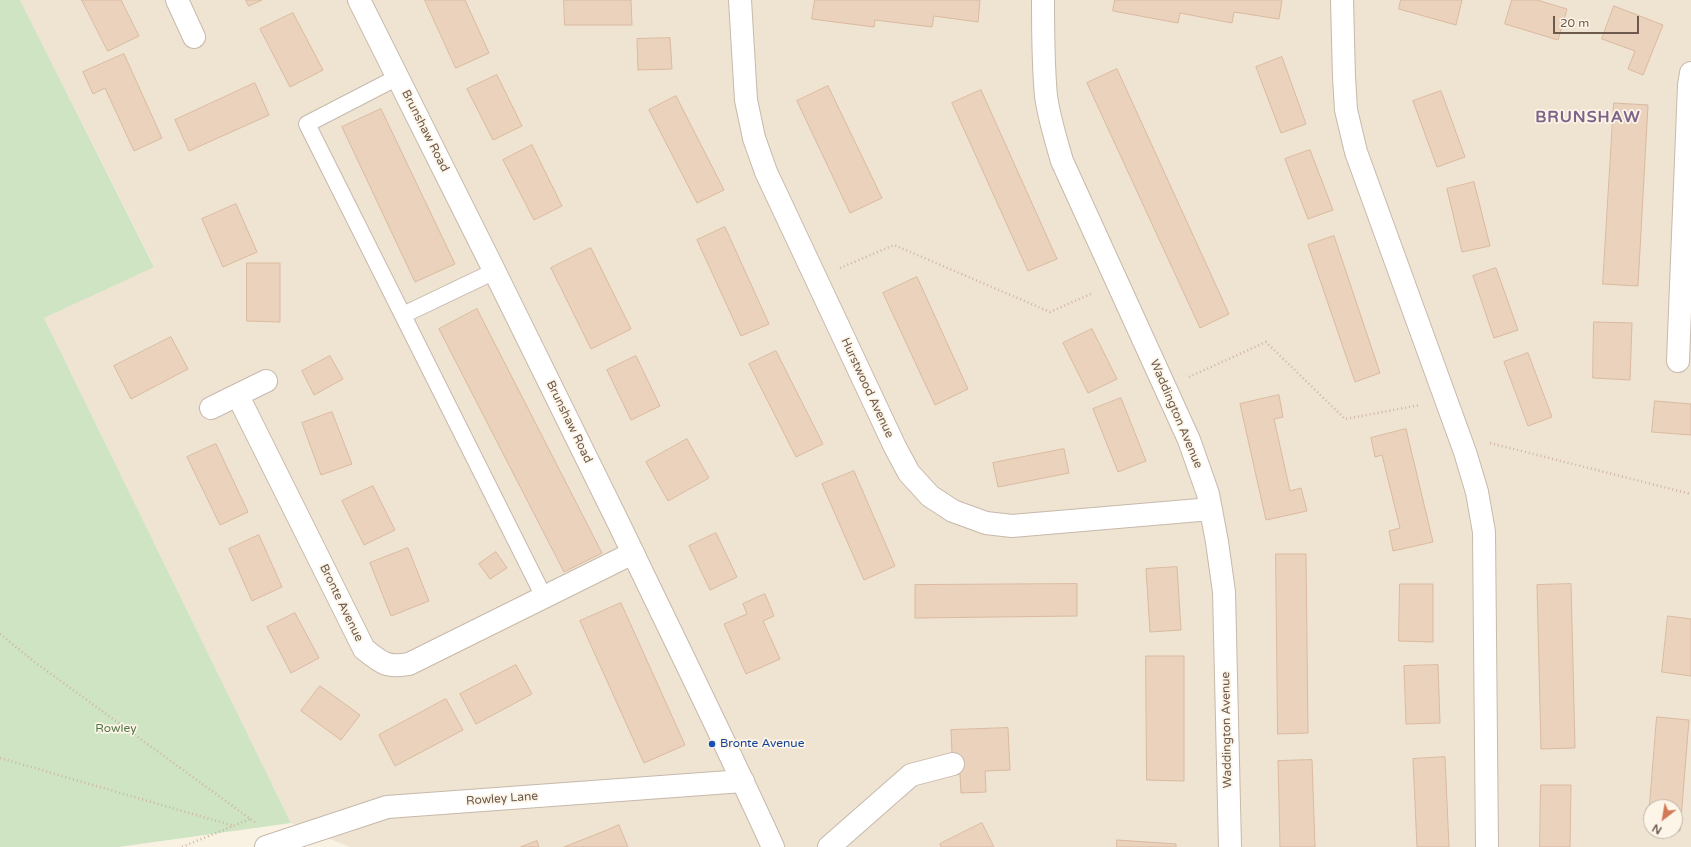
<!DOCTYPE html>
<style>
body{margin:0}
#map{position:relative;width:1691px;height:847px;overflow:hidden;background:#f9f1e2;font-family:"Varela Round",sans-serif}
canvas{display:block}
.north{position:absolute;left:1643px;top:799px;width:40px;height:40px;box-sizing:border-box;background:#fcf5e8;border:1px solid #c3b7aa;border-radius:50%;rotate:211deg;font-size:11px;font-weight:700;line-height:16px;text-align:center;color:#6d5a4c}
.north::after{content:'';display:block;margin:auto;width:14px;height:18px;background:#d47956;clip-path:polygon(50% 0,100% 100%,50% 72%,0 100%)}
.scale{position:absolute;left:1553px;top:16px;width:86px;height:18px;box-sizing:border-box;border:2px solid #6d5a4c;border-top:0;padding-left:5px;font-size:12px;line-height:14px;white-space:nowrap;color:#6d5a4c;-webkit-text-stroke:3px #fcf5e8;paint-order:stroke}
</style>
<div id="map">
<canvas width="1691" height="847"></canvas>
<div class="north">N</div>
<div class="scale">20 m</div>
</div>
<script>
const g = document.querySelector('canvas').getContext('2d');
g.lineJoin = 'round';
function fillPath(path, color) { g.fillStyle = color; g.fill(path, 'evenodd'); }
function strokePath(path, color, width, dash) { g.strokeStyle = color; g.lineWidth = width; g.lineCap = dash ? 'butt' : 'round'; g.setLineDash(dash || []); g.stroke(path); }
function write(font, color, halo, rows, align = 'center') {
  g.font = font + ' "Varela Round",sans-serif'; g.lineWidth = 3.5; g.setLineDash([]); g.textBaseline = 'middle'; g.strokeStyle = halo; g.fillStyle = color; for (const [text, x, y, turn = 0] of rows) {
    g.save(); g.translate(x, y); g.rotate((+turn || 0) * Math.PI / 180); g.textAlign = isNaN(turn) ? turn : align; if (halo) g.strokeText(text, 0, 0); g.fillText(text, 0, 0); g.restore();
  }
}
const residential = new Path2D(`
 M20 0H1691V847H350L291 823 44 318 154 266ZM1651 807H1675V831H1651Z`);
const green = new Path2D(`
 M0 0H20L154 267 44 318 291 823 118 847H0Z`);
const building = new Path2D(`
 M82 0H121L139 36 108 51Z
 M246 0H262L249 6Z
 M425 0H465L489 53 456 68Z
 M564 0H631L632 25H565Z
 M815 0H980L978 22 934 16 932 27 875 20 874 27 812 19Z
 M1115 0H1282L1279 19 1234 12 1232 23 1180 13 1178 23 1113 11Z
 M1401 0H1462L1456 25 1399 9Z
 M1512 0H1537L1567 9 1558 40 1505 24Z
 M1614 6 1663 25 1643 75 1628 69 1635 51 1602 39Z
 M293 13 323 70 290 87 260 29Z
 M670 38 672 69 638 70 637 39Z
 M124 54 162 138 134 151 105 88 93 94 83 72Z
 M1282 57 1306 124 1281 133 1256 67Z
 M1117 69 1229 314 1200 328 1087 83Z
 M497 75 522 126 493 140 467 89Z
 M255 83 269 115 189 151 175 120Z
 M828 86 882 198 850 213 797 101Z
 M981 90 1057 259 1028 271 952 103Z
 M1441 91 1465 157 1437 167 1413 101Z
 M676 96 724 190 697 203 649 110Z
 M1614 103 1648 105 1638 286 1603 284Z
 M381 109 455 264 415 282 342 127Z
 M532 145 562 206 534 220 503 160Z
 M1310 150 1333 210 1308 219 1285 159Z
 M1474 182 1490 246 1462 252 1447 189Z
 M236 204 257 252 223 267 202 219Z
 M725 227 769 324 741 336 697 240Z
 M1334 236 1380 373 1355 382 1308 245Z
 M591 248 631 329 591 349 551 268Z
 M247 263H280V322L247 321Z
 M1496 268 1518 330 1494 338 1473 276Z
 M917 277 968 389 935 405 883 293Z
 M477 309 602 553 564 572 439 329Z
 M1594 322 1632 323 1630 380 1593 378Z
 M1092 329 1117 379 1088 393 1063 343Z
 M171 337 188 369 131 399 114 366Z
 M776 351 823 444 796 457 749 364Z
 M1528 353 1552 417 1528 426 1504 362Z
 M330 356 343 379 314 395 302 371Z
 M636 356 660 406 631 420 607 370Z
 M1279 395 1283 417 1274 419 1290 491 1301 488 1307 511 1266 520 1240 404Z
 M1121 398 1146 461 1118 472 1093 409Z
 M1655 401 1691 404V435L1652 432Z
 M332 412 352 464 321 475 302 423Z
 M1406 429 1433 542 1393 551 1389 531 1400 528 1382 455 1375 457 1371 438Z
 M687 439 709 478 668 501 646 462Z
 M216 444 248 512 220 525 187 457Z
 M1064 449 1069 473 998 487 993 463Z
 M854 471 895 566 864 580 822 484Z
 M373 486 395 530 364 545 342 501Z
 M716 533 737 577 710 590 689 546Z
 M259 535 282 587 252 601 229 549Z
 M408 548 429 601 391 616 370 563Z
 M496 552 507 568 490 579 479 564Z
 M1276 554H1306L1308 733 1278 734Z
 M1177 567 1181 630 1150 632 1146 569Z
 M1077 584V616L915 618V585Z
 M1400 584H1433V642L1399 641Z
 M1571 584 1575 748 1541 749 1537 585Z
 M765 594 774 616 763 621 780 659 746 674 724 624 747 614 743 604Z
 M621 603 685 745 644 763 580 621Z
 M295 613 319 658 291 673 267 627Z
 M1668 616 1691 619V676L1662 672Z
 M1146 656H1184V781L1147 780Z
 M516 665 532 694 476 724 460 694Z
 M1438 665 1440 723 1406 724 1404 666Z
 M320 686 360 715 341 740 301 711Z
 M446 699 463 730 395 766 379 735Z
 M1657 717 1689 720 1680 831H1675V807H1651V828H1648Z
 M1008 728 1010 770 985 771 986 792 961 793 960 774 953 775 951 730Z
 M1445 757 1449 847H1417L1413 759Z
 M1312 760 1315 847H1280L1278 761Z
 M1541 785H1571L1570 847H1540Z
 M982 823 994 847H941L940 844Z
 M619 825 628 847H564L607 830Z
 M1117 840 1176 844V847H1117Z
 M537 841 539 847H521Z`);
const path = new Path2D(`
 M840 268 894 245 1050 312 1093 293
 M1189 377 1266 342 1345 419 1420 405
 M1490 443 1691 494
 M0 634 36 663 256 823
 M0 758 234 826
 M182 847 250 819`);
const service = new Path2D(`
 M398 77 307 124 544 597
 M403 315 495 271`);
const minor = new Path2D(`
 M177 0 194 37
 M740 0 746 100 754 138 766 172 895 447 909 473 930 496 953 511 986 523 1012 526 1211 509
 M1043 0C1043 32 1043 64 1046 96 1049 118 1056 140 1062 161L1189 440 1208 494 1217 542 1224 592 1230 847
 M1342 0 1344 77 1346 110 1356 152 1465 452 1477 492 1484 532 1487 847
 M1678 361 1689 85 1691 73
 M238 396 364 649C381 663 387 668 409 664L633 553
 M211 408 266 381
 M266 847 387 807 743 781
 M829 847 911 775 953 764`);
const tertiary = new Path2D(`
 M359 0C447 175 534 350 620 526 671 633 724 739 773 847`);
const markers = [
 [712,744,4,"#1a4fb4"]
];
const streetNames = [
 ["Brunshaw Road",425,131,63],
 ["Hurstwood Avenue",867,388,65],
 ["Waddington Avenue",1176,414,67],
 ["Brunshaw Road",569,422,64],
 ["Bronte Avenue",341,603,64],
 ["Waddington Avenue",1227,730,-91],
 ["Rowley Lane",502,799,-4]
];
const parkNames = [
 ["Rowley",116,729]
];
const transitNames = [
 ["Bronte Avenue",720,744]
];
const districtNames = [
 ["BRUNSHAW",1588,118]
];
fillPath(residential, '#efe3d2');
fillPath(green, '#cee4c3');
fillPath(building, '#ead2bd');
strokePath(building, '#dbbaa0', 1);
strokePath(service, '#c7b9ab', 18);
strokePath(minor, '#c7b9ab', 24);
strokePath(tertiary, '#c7b9ab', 24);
strokePath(path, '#cfb5a1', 2.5, [1, 3]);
strokePath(service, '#fff', 16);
strokePath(minor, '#fff', 22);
strokePath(tertiary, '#fff', 22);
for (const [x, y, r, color] of markers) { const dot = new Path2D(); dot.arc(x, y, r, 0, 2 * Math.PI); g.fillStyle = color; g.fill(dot); strokePath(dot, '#fcf5e8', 1.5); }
write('12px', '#6d5a4c', '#fcf5e8', streetNames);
write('12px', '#547749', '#fcf5e8', parkNames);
write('12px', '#164399', '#fcf5e8', transitNames, 'left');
g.letterSpacing = '1px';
write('bold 16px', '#7f6489', '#fcf5e8', districtNames);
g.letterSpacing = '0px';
</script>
